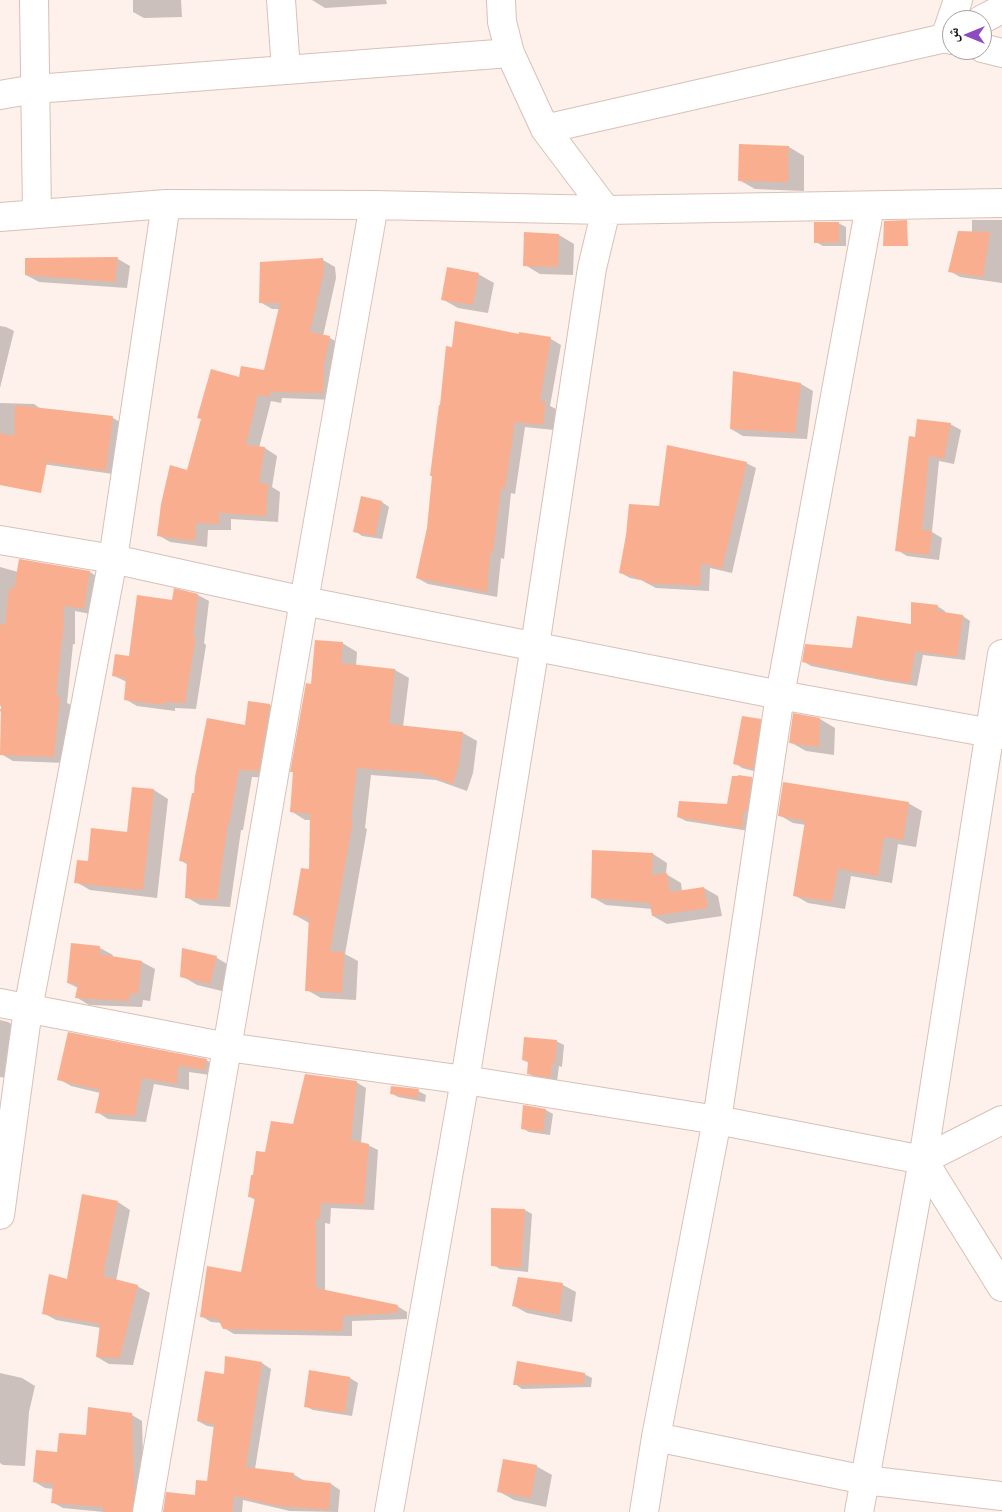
<!DOCTYPE html>
<meta charset="utf-8">
<style>
body{margin:0}
#map{position:relative;width:1002px;height:1512px;overflow:hidden;background:#fef0ea;font-family:Mulish,"Noto Naskh Arabic",sans-serif}
canvas{display:block}
.north{position:absolute;left:942px;top:10px;width:50px;height:50px;box-sizing:border-box;background:#fff;border:1px solid #a4a19f;border-radius:50%;rotate:270deg;font-size:14px;font-weight:700;line-height:20px;text-align:center;color:#1c1410}
.north::after{content:'';display:block;margin:auto;width:18px;height:22px;background:#8d4bbf;clip-path:polygon(50% 0,100% 100%,50% 72%,0 100%)}
</style>
<div id="map">
<canvas width="1002" height="1512"></canvas>
<div class="north">ش</div>
</div>
<script>
const g = document.querySelector('canvas').getContext('2d');
g.lineJoin = 'round';
function fillPath(path, color) { g.fillStyle = color; g.fill(path, 'evenodd'); }
function strokePath(path, color, width, dash) { g.strokeStyle = color; g.lineWidth = width; g.lineCap = dash ? 'butt' : 'round'; g.setLineDash(dash || []); g.stroke(path); }
const shadow = new Path2D(`
 M133 0H181L182 17 144 18 133 12Z
 M312 0H386L387 4 325 8Z
 M789 147 804 156V191L755 189 739 180Z
 M972 220H1002V283L960 277 950 271 972 233Z
 M838 223 846 227V246H823L816 242Z
 M559 235 574 244 573 275 540 274 525 265Z
 M118 259 130 266 127 288 39 282 26 275 27 260Z
 M323 260 335 267 336 278 323 336 330 338 342 345 335 400 282 398 281 403 271 401 259 448H265L277 456 272 487 280 492 278 522 231 519V530H208L207 547 170 542 158 535 188 471 240 378 265 371 279 309H272L260 302Z
 M478 274 494 283 488 313 458 308 442 299Z
 M0 326 6 327 14 331 0 388Z
 M520 335 551 339 561 345 550 406 556 409 554 430 525 427 515 494 511 493 504 559 501 558 497 597 428 584 417 578 428 528 453 348Z
 M734 372 801 384 813 391 807 439 743 436 731 429Z
 M0 403 34 404 41 409 113 418 120 422 113 474 35 463 0 450Z
 M950 424 961 430 954 464 939 461 932 532 942 538 939 560 907 556 897 550 916 438Z
 M746 463 756 468 732 573 710 568 709 591 656 588 641 580 630 578 621 573 660 508Z
 M362 498 382 502 389 507 382 539 362 536 355 531Z
 M0 567 18 572H90L101 579 96 615 75 611V644H73L67 703 71 705 66 763 13 761 1 754 2 712 0 711V709L7 710V707L0 706Z
 M198 595 209 601 204 643 206 645 196 709 175 708V711L137 706 125 699 127 682 114 676 131 657 173 601Z
 M937 606 945 611V614L963 616 970 621 965 660 923 655 917 686 886 681 811 666 803 661 853 650 912 625Z
 M342 643 357 652 356 666 395 670 409 678 403 727 463 733 477 741 473 773 467 791 436 780 371 775 365 828 367 829 345 954 358 961 356 1000 321 998 307 990 309 923 295 915 311 871V820H305L291 811 294 773 292 771 313 686Z
 M249 702 270 705 283 713 272 778 252 777 243 830H241L230 907 200 905 186 897 188 865 180 860 246 726Z
 M820 719 835 728 834 755 806 751 790 742Z
 M760 720 768 725 761 773 742 768 735 763Z
 M752 778 759 782 749 831 686 821 678 817 728 805Z
 M154 790 168 799 157 898 90 890 76 882 89 863 128 833Z
 M908 803 922 811 916 847 898 844 892 883 851 876 845 909 808 903 794 895 806 825 793 823 779 815Z
 M653 854 667 863 666 874 681 883 682 891 704 888 718 896 722 916 667 924 653 916 652 909 606 905 592 897Z
 M72 944 100 948 113 955 112 957 142 962 155 969 150 1001 143 1000 142 1007 89 1005 76 997 78 988 68 983Z
 M183 950 217 958 232 967 226 992 197 985 182 976Z
 M0 1020 8 1022 20 1029 13 1079 0 1077Z
 M556 1041 564 1045 562 1067 559 1066 557 1081 535 1078 528 1073 529 1063 523 1060Z
 M206 1060 218 1067 217 1076 189 1072V1090L154 1084 146 1122 108 1119 97 1112 100 1093 71 1086 59 1079Z
 M356 1082 366 1088 361 1143 368 1145 378 1150 374 1210 331 1208 330 1224 325 1223V1291L397 1306 407 1312V1319L352 1321V1336L234 1334 224 1328 222 1323 211 1322 201 1316 242 1274 255 1200 249 1196 254 1177 266 1154 294 1126Z
 M418 1091 426 1095 425 1102 398 1097 391 1093Z
 M546 1110 553 1114 550 1135 529 1132 522 1128Z
 M118 1202 130 1210 116 1281 137 1286 150 1293 133 1365 109 1364 97 1357 101 1328 56 1320 43 1313 68 1280Z
 M525 1210 532 1214 528 1272 500 1269 493 1265Z
 M519 1279 563 1285 576 1292 572 1322 527 1313 514 1306Z
 M262 1363 271 1369 255 1469 293 1474 303 1480V1481L331 1484 340 1490 338 1512 290 1511 243 1500 242 1512H163L196 1499 208 1483 214 1427 207 1426 198 1421 225 1376Z
 M310 1372 350 1378 358 1383 352 1416 313 1410 305 1406Z
 M0 1373 22 1378 35 1386 29 1412 25 1466 3 1465 0 1463Z
 M584 1374 592 1378 591 1387 522 1389 515 1384Z
 M132 1415 142 1421 144 1495 143 1512H104L63 1508 52 1502 54 1489 45 1488 35 1482 58 1454Z
 M536 1466 552 1475 546 1507 514 1500 498 1491Z`);
const building = new Path2D(`
 M739 144 789 146 788 182 738 181Z
 M907 220 908 246H883L884 221Z
 M814 222H839V242L814 243Z
 M958 231 990 232 983 277 948 272Z
 M524 232 559 234 558 267 523 266Z
 M118 257 115 282 25 275V258Z
 M323 258 324 271 310 332 330 336 324 365 323 393 270 392 269 397 258 395 246 445 265 447 259 483 268 484 266 516 219 513V524L196 523 195 541 157 536 161 504 170 465 187 470 201 419 197 418 211 369 239 377 241 366 264 370 280 303H259L260 262Z
 M447 267 479 273 473 305 441 300Z
 M455 321 519 334V332L551 337 540 401 546 402 543 425 515 422 505 489 501 488 493 553H490L487 592 416 578 427 528 432 476H430L439 405H440L446 346 452 347Z
 M733 371 801 383 795 433 730 429Z
 M15 405 113 416 106 471 47 462 41 493 0 485V433L14 436Z
 M917 419 951 423 944 459 929 456 922 530 932 531 929 555 895 551 909 436 915 437Z
 M667 445 747 462 722 569 701 563 700 586 646 583 645 580 636 579V577L619 573 626 535 629 504 659 506Z
 M361 496 382 501 375 536 353 532Z
 M19 559 90 571 84 609 64 606 63 638H62L56 696 60 697 54 757 0 755 1 705H0V624L5 625 9 588 14 589Z
 M174 588 198 594 193 637H196L185 703 164 702V705L124 700 126 678 112 676 115 654 129 656 137 595 172 600Z
 M911 602 938 605 937 611 963 615 957 657 915 651 910 683 878 678 802 662 805 644 852 648 857 616 911 624Z
 M315 640 343 642 341 663 395 669 389 724 463 732 459 764 453 784 421 773 357 768 351 820H353L330 951 344 952 342 993 305 991 309 918 293 915 301 868 309 869 310 814 290 812 293 772H290L306 683 311 684Z
 M248 701 270 704 259 771 239 770 229 824 228 823 217 900 185 898 187 862 179 861 192 793H194L195 777 207 718 245 725Z
 M793 713 820 718 819 747 789 743Z
 M742 716 761 719 753 769 733 764Z
 M738 775 752 777 747 811 744 810 742 828 677 817 679 801 727 804 732 776H738Z
 M783 782 909 802 903 840 884 837 878 876 838 869 832 902 793 896 805 821 778 816Z
 M132 787 154 789 143 890 74 883 77 860 88 861 91 828 127 832Z
 M592 850 653 853 652 875 667 873 670 892 704 887 708 908 652 916 650 903 591 898Z
 M71 943 100 946 99 954 142 961 138 994 130 993 129 1001 75 998 78 984 67 983Z
 M182 948 217 956 210 984 180 977Z
 M68 1032 207 1059 205 1070 178 1066 177 1084 142 1078 135 1116 95 1113 100 1090 57 1080Z
 M524 1037 557 1040 555 1063H552L550 1078 527 1074 528 1061 522 1060Z
 M305 1074 357 1081 351 1140 369 1144 364 1205 321 1203 320 1219 316 1218V1288L398 1305 397 1313 343 1316 342 1331 223 1329 218 1319 200 1317 207 1266 241 1272 255 1198 248 1197 251 1175H253L256 1151 265 1152 271 1121 293 1124Z
 M391 1086 419 1089 417 1098 390 1094Z
 M523 1105 546 1109 543 1132 521 1129Z
 M82 1194 118 1201 103 1276 138 1285 120 1358 96 1357 100 1324 42 1314 49 1274 67 1279Z
 M491 1208 525 1209 521 1268 491 1266Z
 M518 1277 563 1283 559 1315 512 1306Z
 M225 1356 262 1362 246 1467 294 1473 293 1479 331 1483 329 1510 279 1506 234 1496 232 1512H163L166 1492 195 1495 196 1480 207 1481 214 1424 197 1421 205 1371 224 1374Z
 M517 1361 585 1373 584 1384 513 1385Z
 M309 1370 350 1377 345 1413 304 1407Z
 M88 1407 132 1413 134 1488H135L132 1512H103V1507L51 1503 53 1484 33 1482 36 1450 57 1452 59 1433 86 1435Z
 M503 1459 537 1465 531 1498 497 1492Z`);
const minor = new Path2D(`
 M34 0 37 214
 M281 0 286 70
 M981 20 1002 9
 M952 40 945 38 958 0
 M982 48 1002 53
 M0 95 35 89 510 53
 M545 129 945 38 952 34
 M0 217 166 204 374 205 606 210 1002 203
 M0 540 113 559 304 601 780 695 1002 735
 M0 1003 227 1047 465 1080 717 1120 923 1160 1002 1120
 M923 1160 1002 1287
 M0 1215 28 1009 113 559 166 204
 M656 1437 865 1480 1002 1496
 M147 1512 304 601 374 205
 M389 1512 465 1080 535 646 592 268 606 210 545 129 510 53 502 22 501 0
 M644 1512 656 1437 717 1120 780 695 870 206
 M859 1512 923 1160 1002 654`);
fillPath(shadow, '#0003');
fillPath(building, '#f9ae8f');
strokePath(minor, '#d8c1b7', 30);
strokePath(minor, '#fff', 28);
</script>
